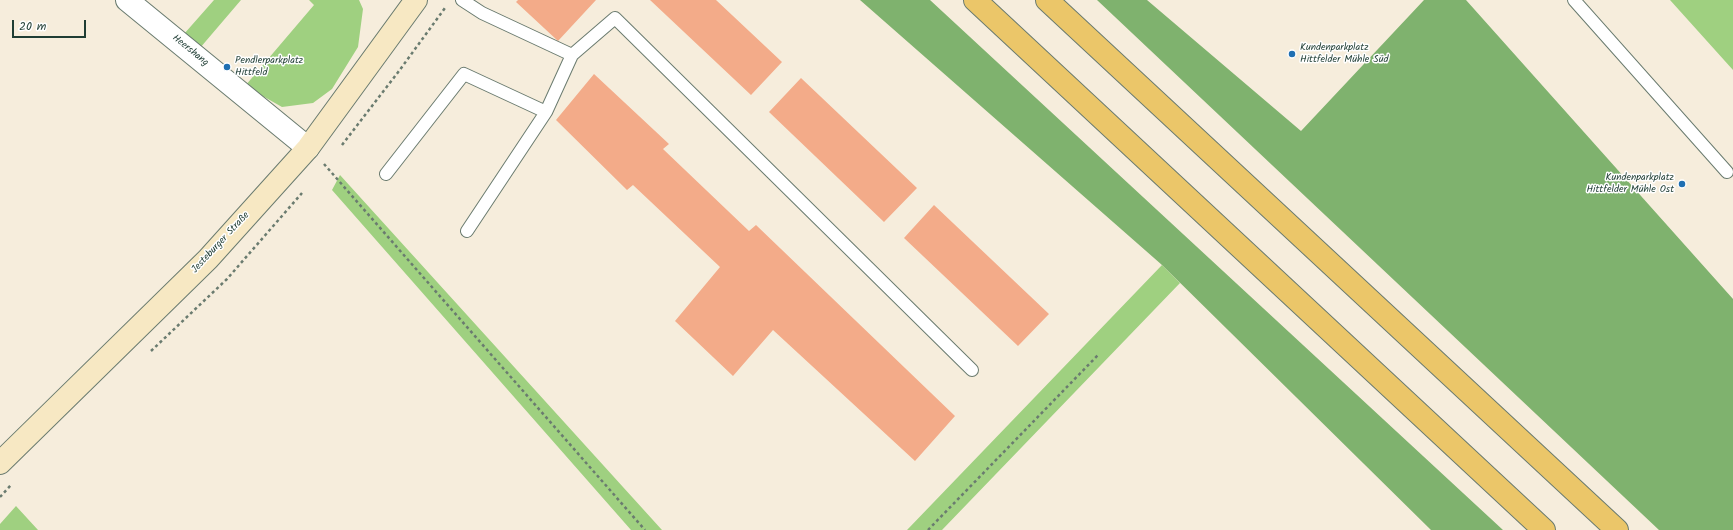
<!DOCTYPE html>
<meta charset="utf-8">
<style>
body{margin:0}
#map{position:relative;width:1733px;height:530px;overflow:hidden;background:#f6eddc;font-family:Kalam,sans-serif}
canvas{display:block}
.scale{position:absolute;left:12px;top:20px;width:74px;height:18px;box-sizing:border-box;border:2px solid #1f3d34;border-top:0;padding-left:5px;font-size:12px;line-height:14px;white-space:nowrap;color:#1f3d34;-webkit-text-stroke:3px #fff;paint-order:stroke}
</style>
<div id="map">
<canvas width="1733" height="530"></canvas>
<div class="scale">20 m</div>
</div>
<script>
const g = document.querySelector('canvas').getContext('2d');
g.lineJoin = 'round';
function fillPath(path, color) { g.fillStyle = color; g.fill(path, 'evenodd'); }
function strokePath(path, color, width, dash) { g.strokeStyle = color; g.lineWidth = width; g.lineCap = dash ? 'butt' : 'round'; g.setLineDash(dash || []); g.stroke(path); }
function write(font, color, halo, rows, align = 'center') {
  g.font = font + ' Kalam,sans-serif'; g.lineWidth = 3; g.setLineDash([]); g.textBaseline = 'middle'; g.strokeStyle = halo; g.fillStyle = color; for (const [text, x, y, turn = 0] of rows) {
    g.save(); g.translate(x, y); g.rotate((+turn || 0) * Math.PI / 180); g.textAlign = isNaN(turn) ? turn : align; if (halo) g.strokeText(text, 0, 0); g.fillText(text, 0, 0); g.restore();
  }
}
const green = new Path2D(`
 M214 0H241L200 48 184 34Z
 M309 0H359L363 9 358 47 332 89 313 103 282 107 245 86 314 5Z
 M1670 0H1733V70Z
 M340 175 662 530H631L332 190Z
 M1162 265 1180 283 942 530H907Z
 M16 506 38 530H0V524Z`);
const forest = new Path2D(`
 M860 0H930L1503 530H1431L1162 265Z
 M1097 0H1147L1301 131 1424 0H1466L1733 299V530H1659Z`);
const building = new Path2D(`
 M518 0H596L558 41 516 2Z
 M650 0H716L782 62 751 95Z
 M594 74 669 144 663 149 749 231 756 225 955 416 915 461 773 330 733 376 675 321 720 267 633 185 627 190 556 120Z
 M801 78 917 188 884 222 769 112Z
 M934 205 1049 314 1018 346 904 238Z`);
const path = new Path2D(`
 M342 145 399 71 445 8
 M324 164 645 530
 M151 351 227 279 302 193
 M0 497 11 485
 M928 530 1098 355`);
const lane = new Path2D(`
 M462 0 482 13 572 55 615 18 972 370
 M1574 0 1727 172
 M386 174 464 74 546 112 572 55
 M467 231 546 112`);
const street = new Path2D(`
 M127 0 308 148`);
const secondary = new Path2D(`
 M0 463 208 259 308 148 416 0`);
const highway = new Path2D(`
 M975 0 1544 530
 M1047 0 1617 530`);
const markers = [
 [1292,54,4,"#1f6fb2"],
 [227,67,4,"#1f6fb2"],
 [1682,184,4,"#1f6fb2"]
];
const poiNames = [
 ["Kundenparkplatz",1300,48],
 ["Hittfelder Mühle Süd",1300,60],
 ["Pendlerparkplatz",235,61],
 ["Hittfeld",235,73],
 ["Kundenparkplatz",1674,178,"right"],
 ["Hittfelder Mühle Ost",1674,190,"right"]
];
const streetNames = [
 ["Heershang",190,51,39],
 ["Jesteburger Straße",221,243,-47]
];
fillPath(green, '#9fd080');
fillPath(forest, '#7fb26e');
fillPath(building, '#f3ab89');
strokePath(lane, '#6a7b6f', 14);
strokePath(street, '#6a7b6f', 24);
strokePath(secondary, '#6a7b6f', 24);
strokePath(highway, '#6a7b6f', 24);
strokePath(path, '#6a7b6f', 2.5, [3, 3]);
strokePath(lane, '#fff', 12);
strokePath(street, '#fff', 22);
strokePath(secondary, '#f7e8c3', 22);
strokePath(highway, '#ebc669', 22);
for (const [x, y, r, color] of markers) { const dot = new Path2D(); dot.arc(x, y, r, 0, 2 * Math.PI); g.fillStyle = color; g.fill(dot); strokePath(dot, '#fff', 1.5); }
write('10px', '#1f3d34', '#fff', poiNames, 'left');
write('10px', '#1f3d34', '#fff', streetNames);
</script>
